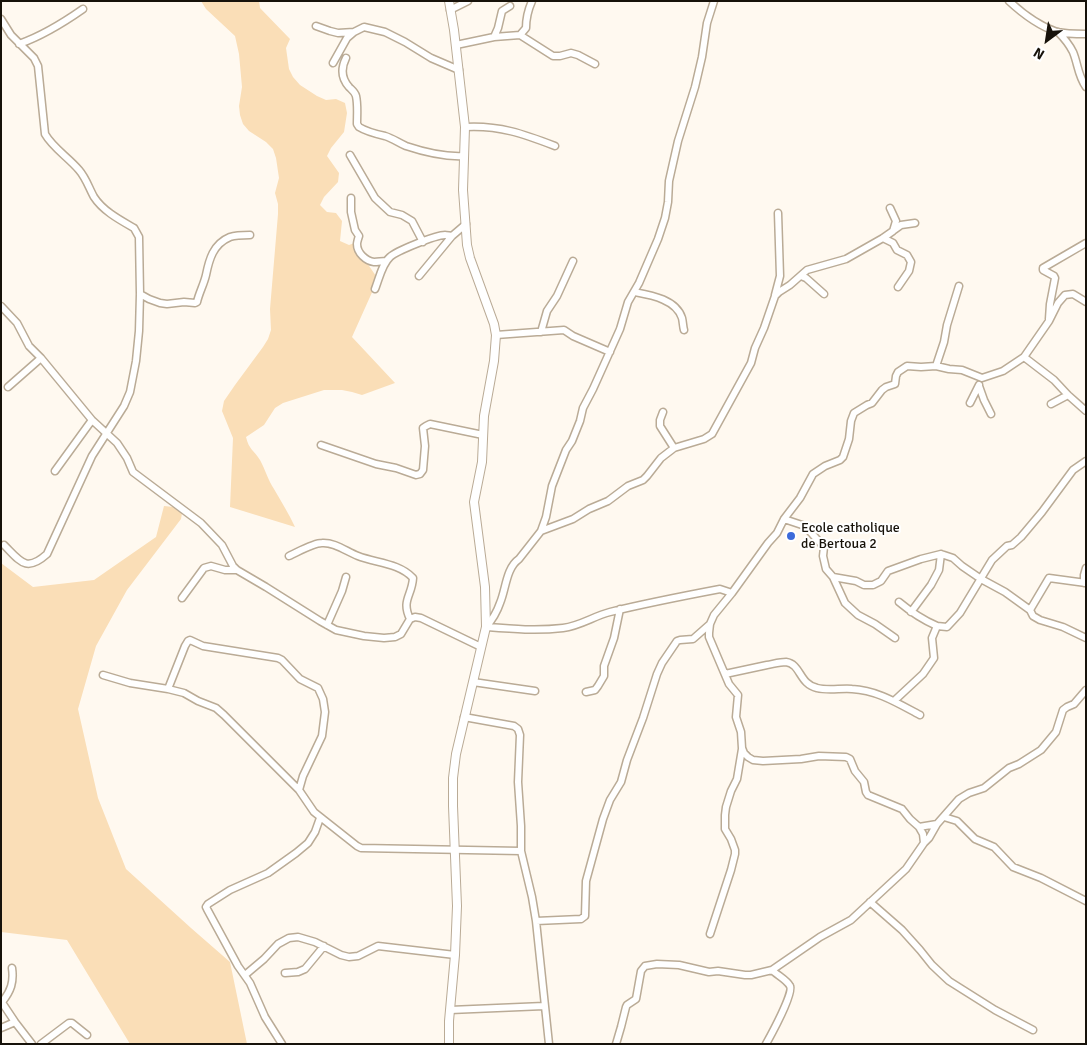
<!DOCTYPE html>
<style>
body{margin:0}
#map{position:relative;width:1087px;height:1045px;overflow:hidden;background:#fff9f0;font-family:Signika,sans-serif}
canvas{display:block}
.frame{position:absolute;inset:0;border:2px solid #17120a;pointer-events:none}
.north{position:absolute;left:1022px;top:15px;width:50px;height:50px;-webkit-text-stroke:4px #fff;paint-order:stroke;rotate:211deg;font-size:14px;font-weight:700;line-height:20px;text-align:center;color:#17120a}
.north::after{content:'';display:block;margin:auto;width:18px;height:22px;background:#17120a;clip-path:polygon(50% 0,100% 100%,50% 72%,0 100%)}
</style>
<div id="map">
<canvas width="1087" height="1045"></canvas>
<div class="frame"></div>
<div class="north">N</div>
</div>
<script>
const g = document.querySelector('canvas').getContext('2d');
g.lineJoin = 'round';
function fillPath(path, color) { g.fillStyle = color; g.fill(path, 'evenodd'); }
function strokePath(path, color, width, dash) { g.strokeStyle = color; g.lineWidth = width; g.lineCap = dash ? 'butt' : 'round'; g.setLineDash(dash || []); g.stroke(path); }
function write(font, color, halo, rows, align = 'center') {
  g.font = font + ' Signika,sans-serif'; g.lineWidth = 4; g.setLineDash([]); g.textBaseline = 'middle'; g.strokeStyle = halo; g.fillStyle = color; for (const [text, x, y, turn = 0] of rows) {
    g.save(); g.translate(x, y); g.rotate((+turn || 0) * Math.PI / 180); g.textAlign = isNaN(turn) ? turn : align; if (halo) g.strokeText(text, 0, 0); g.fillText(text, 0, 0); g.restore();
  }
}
const green = new Path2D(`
 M201 1H259L260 8 290 39 286 48 289 69 293 77 300 85 317 96 326 100 336 99 345 103 347 113 344 132 331 148 327 156 339 173 338 182 324 197 320 205 327 212 336 213 342 221 340 241 349 245 360 241 365 260 378 279 352 337 395 383 362 395 352 392 342 390H324L283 403 275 408 264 425 246 437C249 450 254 450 260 460 265 469 268 480 274 489 281 501 289 514 295 527L230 507 233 438 222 411 224 401 235 385 263 347 268 339 271 330 270 309 278 214V204L275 193 279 178 276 158 273 149 266 142 249 131 243 124 240 115 239 106 242 87 239 54 235 36 206 9Z
 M164 506 183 508 181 519 127 590 96 646 78 709 98 798 126 869 191 928 230 962 247 1044H130L67 940 1 932V563L33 587 94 580 156 537Z`);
const minor = new Path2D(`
 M1009 1C1023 14 1039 26 1057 32 1066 34 1077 34 1086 34
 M450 10 468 1
 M1 19 11 35 34 58 38 66 45 134C53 148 68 157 79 170 86 178 89 188 94 197 103 211 120 220 134 228L139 237 140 294 139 331 136 361 130 392 124 406 92 456 47 554C26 573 20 561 4 545
 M316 26 330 31 338 33 354 32 364 27 385 32 405 42 431 58 459 70
 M1058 32C1064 38 1069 44 1073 52 1078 64 1078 76 1086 87
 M520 35 526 28C526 18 528 10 532 1
 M494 37 498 28 502 11 510 6
 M19 44C42 36 63 23 83 9
 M456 45 494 37 520 35 553 56H560L571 53 578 55 595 64
 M346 58C341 68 341 78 349 87 352 90 355 92 356 96 358 105 357 115 357 124L359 127C367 132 376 134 385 136 392 138 399 143 406 146 424 152 445 157 464 156
 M333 63 347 38 354 32
 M465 127C499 125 524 134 555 146
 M350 155 375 198 390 212 402 215 412 221 423 242
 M351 198V212L355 230 359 236C358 239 357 242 357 244 357 253 366 261 374 262 378 262 382 261 386 261
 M894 230 901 225 915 223
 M883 238 893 243 897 250 907 255 911 262 909 271 898 287
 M419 276 452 236 466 224
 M801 276 806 278 824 294
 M375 289C379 279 382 264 390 257 396 251 436 235 445 235 447 235 450 236 452 236
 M634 292C650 295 676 299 682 318 683 322 683 327 684 330
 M140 294 149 299 160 303 167 304 184 302 195 303 197 302C199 293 204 284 206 275 209 260 213 244 230 237 236 235 244 235 250 235
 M775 295 780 276 778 213
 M1 306 17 323 29 346 41 358 92 420 117 443 127 458 133 472 201 523 222 545 233 566 237 570 266 587 320 621 336 630 364 636 384 638 395 637 401 634 410 619 415 617 421 618 481 647
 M1049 319 1050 304 1055 278 1054 276 1043 270V268L1086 243
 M541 332 547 311 557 296 573 261
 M496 335 564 330 573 336 610 352
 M1024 357 1054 380 1068 395 1086 411
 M936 366 944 342 947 325 959 286
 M979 386 984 400 991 414
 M8 387 41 358
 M970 403 979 385
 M1051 404 1068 395
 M663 412 660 420V426L674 448
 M321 445 376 464 396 468 416 475 420 474 423 470 425 446 423 428 426 426 430 424 483 435
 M55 471 92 420
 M784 519 805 526 824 547 823 556 826 569 833 577 845 603 858 615 875 624 895 638
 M541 531 573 519 589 509 608 501 628 486 643 480 647 476 661 458 674 448 704 439 712 434 751 363 755 348 764 328 775 296 779 292 790 285 807 270 846 259 883 238 893 231 896 221 890 208
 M289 556C298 552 313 543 322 543 335 542 347 552 358 556 376 563 399 563 413 578 412 596 401 600 410 619
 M833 577 856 581 864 585H873L881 581 888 571 921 559 941 554 953 558 962 566 981 579 1005 592 1030 610 1033 616 1040 620 1063 627 1086 638
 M1084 583V575L1086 568
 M732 593 768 543 777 533 784 519 800 498 813 474 825 466 840 460 843 457 849 439 851 421 854 413 867 405 872 403 882 390 886 387 895 384 896 376 898 372 907 366 921 367 936 366 949 369 962 370 982 378 1003 371 1024 357 1049 321 1058 303 1065 295 1073 294 1086 302
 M182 598 204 568 211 566 225 570H237
 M899 602C911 612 923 620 937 626
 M1030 610 1049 578 1086 583
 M911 612 931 585 939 570 941 554
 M327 625 342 591 346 577
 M486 627C512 629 537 631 563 628 580 626 594 616 610 612 647 603 683 596 720 589L732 593 714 615 710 624 709 633V637L729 684 738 695 736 717 741 732 742 748 744 753 748 757 753 760 763 761 801 759 819 756 846 757 850 759 855 771 864 782 866 792 868 795 902 809 910 819 919 827 923 834 924 843 906 869 851 920 820 937 772 970 751 975H745L718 971 709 972 679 965 657 964 645 966 641 971 636 999 627 1005 626 1007 621 1027 616 1044
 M486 627C492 620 497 612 500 603 506 589 506 568 519 559L541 531 546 517 552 486 566 450 572 441 580 421 583 408 593 389 620 329 628 302 639 283 658 239 665 218 668 202 669 181 678 141 695 87 702 57 707 23 714 1
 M725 674C739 671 753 668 767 665 773 664 780 662 786 662 801 664 799 684 817 688 828 691 841 688 852 689 877 690 899 704 920 715
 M103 675 130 683 168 689 184 693 198 701 216 708 224 715 299 790 314 812 357 846 361 848 521 851
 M473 682 535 691
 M168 689 185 646 188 641 190 640 203 646 278 658 282 660 300 679 318 688 323 699 325 712 322 736 303 776 299 790
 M586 692 595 690 598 686 604 676V666L614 638 620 609
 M894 701 923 674 934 658 932 638 937 626 947 627 960 613 992 560 1007 546 1012 545 1021 537 1042 512 1073 470 1086 461
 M464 717 514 726 518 729 520 735 518 782 521 826V851L532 897 536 921 549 1044
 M944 817 957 821 975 839 994 847 1013 867 1041 878 1086 901
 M919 827 937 824
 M924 843 929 838 937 824 959 799 969 793 984 788 1009 768 1019 764 1041 750 1056 732 1063 710 1067 707 1074 704 1086 690
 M870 902 902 930 920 950 932 965 949 981 995 1010 1033 1030
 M536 921 581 919 585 916 586 881 603 819 610 800 621 782 627 760 643 718 657 674 662 663 677 641 680 640 693 639 710 624
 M710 934 731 870 735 854V850L731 839 725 829V815L726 807 731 791 737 779 742 749
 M285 973 298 972 305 969 324 946
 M245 975 264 959 278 944 289 938 298 937 315 942 341 955 349 957 358 956 378 946 455 955
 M1 1001 15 1022 32 1044
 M2 1002C11 991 14 982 12 968
 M450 1010 544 1006
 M1 1028 15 1022
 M41 1044 69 1023H72L87 1035
 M282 1044 265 1017 250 983 238 966 207 909 206 907 208 904 230 890 268 873 296 853 308 843 315 832 320 818
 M766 1044C771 1035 794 993 790 986 787 980 777 975 772 970`);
const tertiary = new Path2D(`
 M449 1 454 30 465 127 463 190 467 245 470 258 494 324 496 335 494 361 484 416 482 462 474 502 485 587 486 627 456 754 453 778V806L457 906 455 955 449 1021V1044`);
const markers = [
 [791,536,5,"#3c6ada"]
];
const poiNames = [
 ["Ecole catholique",801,528],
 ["de Bertoua 2",801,544]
];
fillPath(green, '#fadeb7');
strokePath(minor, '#baab96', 9);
strokePath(tertiary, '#baab96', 10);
strokePath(minor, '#fff', 6);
strokePath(tertiary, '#fff', 8);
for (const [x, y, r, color] of markers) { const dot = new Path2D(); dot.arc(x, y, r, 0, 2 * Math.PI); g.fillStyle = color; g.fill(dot); strokePath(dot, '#fff', 2); }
write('14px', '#17120a', '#fff', poiNames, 'left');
</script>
